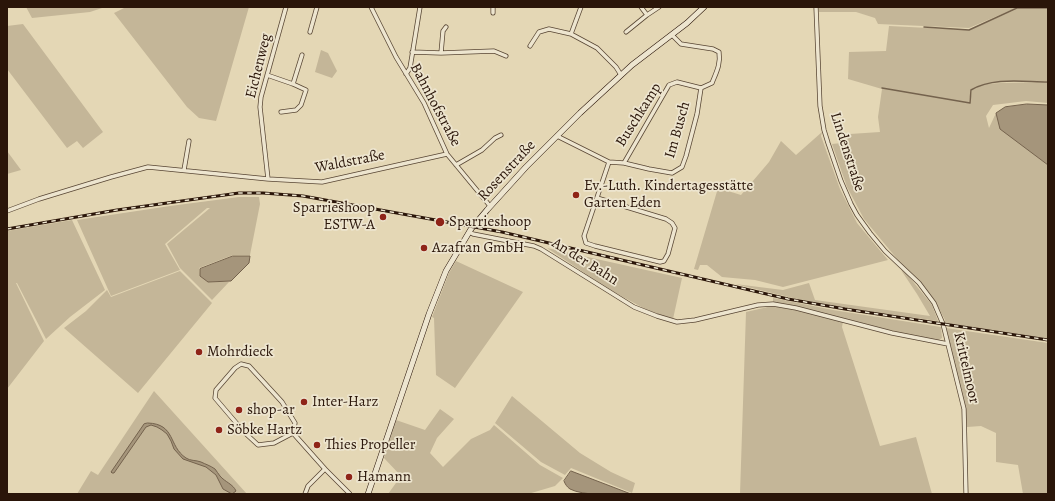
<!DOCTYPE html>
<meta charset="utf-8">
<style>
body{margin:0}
#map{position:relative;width:1055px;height:501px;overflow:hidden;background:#e4d7b5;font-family:Alegreya,serif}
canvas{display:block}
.frame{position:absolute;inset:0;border:8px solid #2a1509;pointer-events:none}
</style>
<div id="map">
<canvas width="1055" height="501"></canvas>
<div class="frame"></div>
</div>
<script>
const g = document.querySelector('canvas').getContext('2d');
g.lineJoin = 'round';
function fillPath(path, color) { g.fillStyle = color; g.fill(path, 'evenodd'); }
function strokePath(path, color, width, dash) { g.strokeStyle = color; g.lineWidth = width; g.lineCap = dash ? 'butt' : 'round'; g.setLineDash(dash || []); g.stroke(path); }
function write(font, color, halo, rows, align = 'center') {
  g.font = font + ' Alegreya,serif'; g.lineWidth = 3.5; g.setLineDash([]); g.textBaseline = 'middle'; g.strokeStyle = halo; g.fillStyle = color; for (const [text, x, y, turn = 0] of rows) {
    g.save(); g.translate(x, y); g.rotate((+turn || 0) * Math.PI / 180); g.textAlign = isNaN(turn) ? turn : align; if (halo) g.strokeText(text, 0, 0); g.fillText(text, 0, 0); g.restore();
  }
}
const green = new Path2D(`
 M26 7H105L90 12 32 18Z
 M126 7H249L216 121 199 118 187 107 114 13Z
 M818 7H1044L1016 8 969 28 878 24 875 18 856 12H819Z
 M1017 9H1048V81L1002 82 983 84 971 90 969 103 882 88 970 103 972 90 983 84 1001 83 1048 82V103L1026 101 993 105 986 116 989 128 996 113 1001 129 1048 165V339L945 323V320L935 301 921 283 898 260 864 219 847 187 832 144 842 143 846 136 850 134 880 132 878 117 882 89 848 79 849 52 886 51 889 26 969 30Z
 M23 24 103 132 83 148 77 141 67 148 7 69V26Z
 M321 50 328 53 337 71 332 78 315 72Z
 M822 132 821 136 840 189 857 223 888 260 783 287 755 280 722 277 707 265H700L698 270 694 269 718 188 741 195 769 162 781 141 796 155Z
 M7 151 21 170 7 174Z
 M239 197H259L260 204 250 255H233L199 268 200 276 208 282H229L212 300 180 268 167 244 210 208H207L165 244 180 270 111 296 77 220 170 206Z
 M72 220 105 290 70 317 46 339 17 283H16L44 341 7 389V231Z
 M547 248 682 278 673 319C661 315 648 311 636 304 605 288 576 267 547 248Z
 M456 261 523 292 455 388 436 375 434 318 432 317 449 273Z
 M901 270 906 273 932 305 938 321 845 308 793 298 735 284 783 290 809 283 815 300 930 316 917 294Z
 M180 271 212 303 138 393 64 328 86 311 107 290 111 297Z
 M773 298 833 310 941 327 942 338 937 341C882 329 828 314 773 302Z
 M772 306 796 310 843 321 842 327 880 446 916 437 932 494H740L746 312Z
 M946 328 1048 343V494H1023L1018 465 996 462V433L981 426 967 427 965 408Z
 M154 391 247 494H77L91 471 98 475Z
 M512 396 580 453 611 472 635 483 632 493 571 468 565 475 541 462 495 423Z
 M440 409 454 419 437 438 430 453 443 467 471 439 490 430 494 425 540 465 563 478 555 486 528 494H388L401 476 384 458 396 420 425 430Z`);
const water = new Path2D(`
 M1027 104 1048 105V165L1000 129 996 113 1005 107Z
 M233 256H250L249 263 231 281 208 282 200 276V269Z
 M148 423C176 424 168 446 186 458 190 461 196 460 201 462 205 464 211 466 215 469 217 471 218 474 220 476 225 482 233 484 236 491L232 494 223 489 216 475 206 467 183 459 174 449 171 441 167 434 162 430 157 427 151 425 146 427 114 473H112L111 472 144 424Z
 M571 471 631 494C616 495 583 496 570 489 567 487 565 484 564 481Z`);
const stream = new Path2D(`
 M924 27 969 30 1017 8H1048
 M882 88 970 103 971 90C994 77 1023 82 1048 82`);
const minor = new Path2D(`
 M371 7 396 57 424 103 447 154 490 206
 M641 7 647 15 659 7
 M816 7 820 106 824 130 828 143 841 181 851 204 857 215 870 233 885 251 919 283 934 303 943 324 964 409 966 494
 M493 13V7
 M310 32 317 7
 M626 32 647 15
 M571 34 581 7
 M530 46 539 32 549 29 571 34 597 48 616 67 621 75
 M412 52 441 53 494 51 506 56
 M441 53 443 31 446 27
 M406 74 410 68 420 7
 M267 75 293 84 306 90 301 105 296 110 281 112
 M293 84 302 55
 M557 136 609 162 624 163 649 169 672 173 682 167 686 156 697 114 701 88 712 83C716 73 721 64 719 52L713 49 681 44 672 35
 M624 163 669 85 677 82 701 88
 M456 165 482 150 495 138 501 135
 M184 170 189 141
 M268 179 260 107 261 97 286 7
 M597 198 666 219 672 223 675 228 668 254 664 261 660 262 595 246 586 243 584 236 609 162
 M7 211 39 199 111 177 148 167 268 179 322 182 447 154
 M469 232 473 234 534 246 541 249 634 307 657 316 677 322 695 320 758 305 773 304 796 308 892 333 948 344
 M241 364 249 366 282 402 295 423 293 433 274 443 258 445 244 432 215 398 216 390 235 368Z
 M293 433 325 469 350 494
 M305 494 308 486 325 469`);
const secondary = new Path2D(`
 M368 494 429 314 446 271 471 229 487 210 526 167 580 113 632 65 687 23 704 7`);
const rail = new Path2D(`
 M7 229 117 210 239 193H263L303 196 502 232 788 299 845 309 1048 340`);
const markers = [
 [576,195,4,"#8f2418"],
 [383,217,4,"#8f2418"],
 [440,222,5,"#8f2418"],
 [424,248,4,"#8f2418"],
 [199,352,4,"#8f2418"],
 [304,402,4,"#8f2418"],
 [239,410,4,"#8f2418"],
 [219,430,4,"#8f2418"],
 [317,445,4,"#8f2418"],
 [349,477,4,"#8f2418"]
];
const streetNames = [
 ["Eichenweg",259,66,-76],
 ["Bahnhofstraße",435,105,62],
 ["Buschkamp",639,115,-58],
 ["Im Busch",678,130,-74],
 ["Lindenstraße",847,152,72],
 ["Waldstraße",350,162,-11],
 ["Rosenstraße",507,171,-47],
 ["An der Bahn",585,262,32],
 ["Krittelmoor",966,368,77]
];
const poiNames = [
 ["Ev.-Luth. Kindertagesstätte",584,186],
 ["Garten Eden",584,203],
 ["Sparrieshoop",375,208,"right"],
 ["ESTW-A",375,225,"right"],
 ["Sparrieshoop",449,222],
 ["Azafran GmbH",432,248],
 ["Mohrdieck",207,352],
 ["Inter-Harz",312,402],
 ["shop-ar",247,410],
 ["Söbke Hartz",227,430],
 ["Thies Propeller",325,445],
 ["Hamann",357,477]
];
fillPath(green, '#c4b698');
fillPath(water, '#a5957b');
strokePath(water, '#74624d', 1);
strokePath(stream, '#74624d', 1.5);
strokePath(minor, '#584634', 5);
strokePath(secondary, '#2a1509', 6);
strokePath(minor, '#ede5cf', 3.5);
strokePath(secondary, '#ede5cf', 5);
strokePath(rail, '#2a1509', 3);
strokePath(rail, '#ede5cf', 1.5, [4.5]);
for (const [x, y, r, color] of markers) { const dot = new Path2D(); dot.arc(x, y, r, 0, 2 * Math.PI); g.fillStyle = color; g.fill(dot); strokePath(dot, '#ede5cf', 1.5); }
write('15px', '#2a1509', '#ede5cf', streetNames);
write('15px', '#2a1509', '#ede5cf', poiNames, 'left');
</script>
